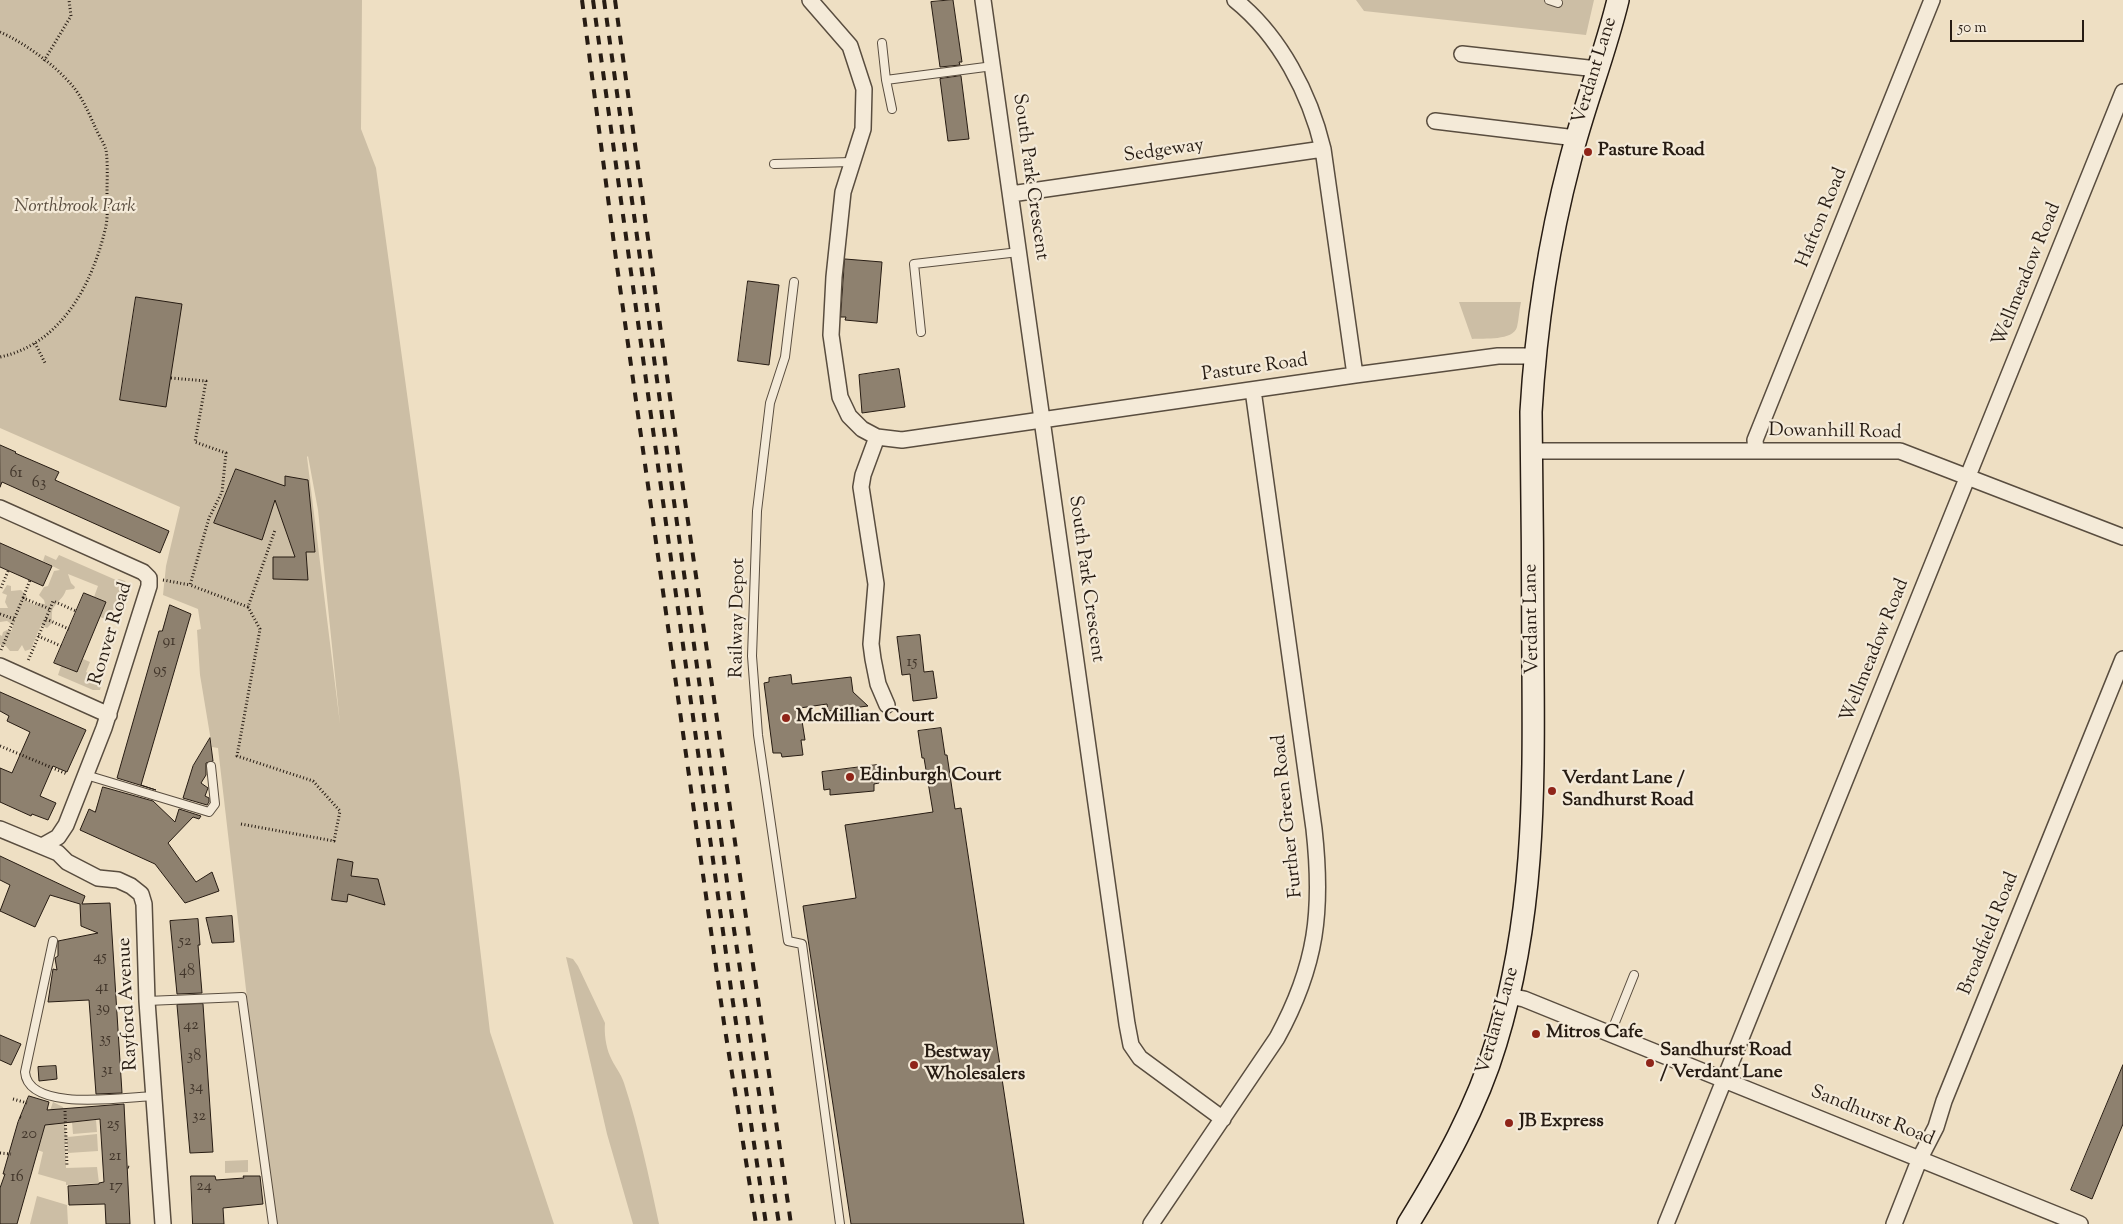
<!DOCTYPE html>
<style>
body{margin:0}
#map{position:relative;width:2123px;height:1224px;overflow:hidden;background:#eedfc3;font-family:"Sorts Mill Goudy",serif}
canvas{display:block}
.scale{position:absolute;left:1950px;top:20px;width:134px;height:22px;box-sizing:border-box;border:2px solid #271c13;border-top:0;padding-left:6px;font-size:15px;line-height:18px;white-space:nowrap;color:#271c13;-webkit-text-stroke:4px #f4ead8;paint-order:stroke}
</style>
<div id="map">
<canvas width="2123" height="1224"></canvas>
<div class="scale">50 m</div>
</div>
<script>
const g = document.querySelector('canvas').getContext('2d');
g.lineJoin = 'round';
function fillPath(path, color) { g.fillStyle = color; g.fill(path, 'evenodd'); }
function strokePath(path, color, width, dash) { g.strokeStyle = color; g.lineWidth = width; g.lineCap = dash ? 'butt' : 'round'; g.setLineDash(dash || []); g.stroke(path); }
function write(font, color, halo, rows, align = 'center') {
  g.font = font + ' "Sorts Mill Goudy",serif'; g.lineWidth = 4.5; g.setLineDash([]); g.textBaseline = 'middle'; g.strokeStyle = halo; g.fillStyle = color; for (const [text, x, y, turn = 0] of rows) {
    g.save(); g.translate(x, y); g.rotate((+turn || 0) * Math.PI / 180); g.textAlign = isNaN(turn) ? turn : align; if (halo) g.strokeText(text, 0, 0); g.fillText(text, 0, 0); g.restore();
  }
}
const green = new Path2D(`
 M0 0H362L361 129 376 168 460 780 490 1032 554 1224H277L252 1041 218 748 212 747 200 675 197 630 201 629 198 609 163 595 166 566 180 507 0 428ZM308 456 318 510 340 724 307 457Z
 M1356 0H1594L1586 35 1364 11Z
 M1459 302H1521C1519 310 1519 319 1517 327 1513 341 1484 338 1472 339Z
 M45 555 56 560 59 555 116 580 119 579 125 581 130 591 129 596 123 597 122 603 126 605 125 610 114 608 108 620 100 617 106 602 94 597 98 586 68 574 71 583 75 587 74 589 66 590C63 599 58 600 54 607 51 610 52 618 52 623L47 628 41 625 31 649 25 651 22 645 18 651H10L6 646 0 645V635L2 636 3 632 7 630 11 632 13 625 7 621 0 622V608H8L5 602 7 595 2 593 7 585 11 586V591L21 590 27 596V601L35 605 36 603 45 604 44 600 39 595 44 587 48 586 54 571 60 570 43 561Z
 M83 659 90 662 86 672 103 680 100 690H93L58 675 61 666 77 672Z
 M566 957 573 959 578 966 605 1023C604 1033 606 1047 610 1056 614 1066 621 1073 624 1083 639 1129 649 1177 659 1224H633L607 1134Z
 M53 1102 63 1107 66 1135 68 1137 97 1134 98 1151 68 1153 67 1141 65 1142 66 1168 97 1167 99 1183 66 1185V1182L38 1174 43 1152 35 1149C44 1142 41 1135 44 1126 47 1118 50 1111 53 1102Z
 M96 1120 97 1132 73 1134 72 1122Z
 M248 1160V1172L225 1173V1161Z
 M37 1196 67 1205 68 1224H30Z`);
const building = new Path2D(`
 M953 0 962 62H959L960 65 940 67 931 2Z
 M961 76 969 139 948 141 940 79Z
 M845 259 882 262 877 323 845 320 846 317H841Z
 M748 281 779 285 769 365 738 361Z
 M136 297 182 304 166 407 120 400Z
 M899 369 905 407 862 413 859 375Z
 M0 445 16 452 15 453 59 472 55 480 169 531 160 553 2 482 0 487Z
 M236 469 285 486V476L308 480 315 552H306L308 580 273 579V557H295L275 500 262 540 214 523Z
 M0 543 52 566 43 586 0 567Z
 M84 593 106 602 77 672 54 663Z
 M170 605 191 614 141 785 156 790 117 778 159 631H162Z
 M920 635 924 672 933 671 937 698 913 701 910 674 902 675 897 637Z
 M791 675 792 684 851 677 853 692 868 706 828 711 827 704 800 708 805 740H801L803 755 782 757 781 753H773L764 683 769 682V678Z
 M0 692 86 730 67 772 53 766 40 796 56 803 48 820 32 814 31 816 0 802V768L12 773 30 732 7 721 9 716 0 711Z
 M941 728 945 755H947L955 809 961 808 1024 1224H851L803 906 856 898 845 825 933 812 924 758H922L918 731Z
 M210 738 213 761 206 763V775L201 783 208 788 205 796 209 798V802L207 805 183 798 193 766Z
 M877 765 879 783 874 784V791L830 795V789L824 790 822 772Z
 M103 787 153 801 175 822 179 809 201 816 199 819 193 817 168 843 196 882 212 872 219 891 185 903 155 864 80 830 89 809 95 812Z
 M0 856 85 896 82 904 110 903 122 1093 96 1094 89 1000 48 1002 53 969 57 970 55 958 58 956V941L98 933 81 926 80 904 50 895 35 927 0 911 10 885 0 880Z
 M338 859 353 862 351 876 378 879 385 905 348 894 347 902 332 900Z
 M232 916 234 942 212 943 206 918Z
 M198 919 200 945H198L202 993 177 994 170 921Z
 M203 1004 213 1152 190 1153 177 1005Z
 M0 1035 21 1044 11 1065 0 1060Z
 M2123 1065V1124L2092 1199 2071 1190Z
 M56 1066 57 1079 39 1081 38 1067Z
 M29 1096 49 1102 47 1110 124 1104 130 1224H106L105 1204 69 1205 68 1186 99 1184V1183L104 1182 100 1119 45 1125 17 1224H0V1188L5 1174H3L18 1122Z
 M191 1176H215L216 1180 244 1178 243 1176H260L263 1204 223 1208 224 1224H193Z`);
const path = new Path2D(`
 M0 32C25 43 58 67 75 89 84 101 90 116 96 129 99 136 104 143 106 150 108 163 107 179 107 192 107 203 108 215 106 226 93 283 62 344 0 357
 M44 61 71 16 69 0
 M35 343 45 363
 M171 378 206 381 195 442 226 453 222 492 209 518 190 585 248 607 275 530
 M163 580 190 585
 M1 588 8 571
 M23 598 30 580
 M50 609 53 601 76 611
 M0 614 14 619
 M46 619 69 629
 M38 636 61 646
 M1 650 23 598 50 609 28 661
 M0 746 67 774
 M241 824 334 841 340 811 313 781 237 756 260 629 248 607
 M13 1099 27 1103
 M65 1111 67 1167
 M20 1117 23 1118
 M0 1153 11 1154
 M128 1167 131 1168`);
const lane = new Path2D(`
 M1549 0 1558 3
 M882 43 886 80 993 66
 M886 80 892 109
 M774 164 852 162
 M794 282 785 357 770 403 757 511 752 656 758 735 788 941 802 944 840 1224
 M921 332 914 264 1019 252
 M86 775 209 812 215 804 211 766
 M53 941 25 1072C28 1113 126 1097 154 1096
 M147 1001 242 997 273 1224
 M1610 1035 1634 975`);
const street = new Path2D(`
 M810 0 850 46 864 89 863 129 843 192 834 277 831 335 840 397 849 416 862 429 877 437 902 440 1355 375 1498 356H1534
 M983 0 1127 1024 1131 1045 1140 1058 1223 1119
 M1235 0C1280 36 1310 94 1323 149L1355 375
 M1462 54 1597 69
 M1435 121 1576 138
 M1011 194 1323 149
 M877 437 863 475 861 487 876 584 871 644 873 659 878 684 887 705
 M1531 451H1900L2123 537
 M1756 451 1755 440 1932 0
 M0 508 143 572 149 578V586L104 728 66 825 58 837 42 846
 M0 666 109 715
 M0 829 58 853 67 862 98 878 118 880 131 886 141 894 144 904 147 1001 163 1224
 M1509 996 1524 999 2080 1224
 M1151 1224 1277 1038C1317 965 1323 910 1314 829L1253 390
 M1666 1224 2123 92
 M1894 1224 1920 1158 1936 1127 1944 1101 2123 659`);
const secondary = new Path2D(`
 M1408 1224C1443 1167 1477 1107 1496 1043 1534 919 1534 797 1533 669 1533 583 1532 498 1531 412 1536 325 1548 245 1570 161 1584 106 1605 54 1618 0`);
const rail = new Path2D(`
 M582 0 616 259 724 1023 756 1224
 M593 0 732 996 766 1224
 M604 0 731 910 779 1224
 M615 0 673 419 791 1224`);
const markers = [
 [1588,152,5,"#8f2418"],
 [786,718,5,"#8f2418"],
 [850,777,5,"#8f2418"],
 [1552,791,5,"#8f2418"],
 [1536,1034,5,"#8f2418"],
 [1650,1063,5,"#8f2418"],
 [914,1065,5,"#8f2418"],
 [1509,1123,5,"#8f2418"]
];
const numberNames = [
 ["61",16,474],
 ["63",39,484],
 ["91",169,642],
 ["15",912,663],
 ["95",160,671],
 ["52",185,942],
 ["45",100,958],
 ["48",187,972],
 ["41",102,988],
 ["39",103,1009],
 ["42",191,1026],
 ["35",105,1040],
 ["38",194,1057],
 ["31",107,1071],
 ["34",196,1088],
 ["32",199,1117],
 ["25",113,1125],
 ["20",29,1135],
 ["21",115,1157],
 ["16",17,1178],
 ["17",116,1187],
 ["24",204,1187]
];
const streetNames = [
 ["Verdant Lane",1596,71,-73],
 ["Sedgeway",1164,152,-8],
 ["South Park Crescent",1029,177,82],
 ["Hafton Road",1823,218,-68],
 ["Wellmeadow Road",2028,275,-68],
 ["Pasture Road",1255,369,-8],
 ["Dowanhill Road",1835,433,1],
 ["South Park Crescent",1085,579,82],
 ["Railway Depot",739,618,-89],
 ["Verdant Lane",1533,619,-91],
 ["Ronver Road",112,634,-73],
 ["Wellmeadow Road",1876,651,-68],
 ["Further Green Road",1289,816,-96],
 ["Broadfield Road",1990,934,-68],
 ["Rayford Avenue",129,1004,-93],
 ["Verdant Lane",1499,1021,-74],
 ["Sandhurst Road",1872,1117,22]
];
const poiNames = [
 ["Pasture Road",1598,152],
 ["McMillian Court",796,718],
 ["Edinburgh Court",860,777],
 ["Verdant Lane /",1562,780],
 ["Sandhurst Road",1562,802],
 ["Mitros Cafe",1546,1034],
 ["Sandhurst Road",1660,1052],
 ["/ Verdant Lane",1660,1074],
 ["Bestway",924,1054],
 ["Wholesalers",924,1076],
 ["JB Express",1519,1123]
];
const parkNames = [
 ["Northbrook Park",75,208]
];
fillPath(green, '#ccbea5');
fillPath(building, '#8e816f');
strokePath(building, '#271c13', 1);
strokePath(lane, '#594d3f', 10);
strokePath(street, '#594d3f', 18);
strokePath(secondary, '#271c13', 24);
strokePath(path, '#271c13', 3, [1, 2.5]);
strokePath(lane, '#f4ead8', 8);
strokePath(street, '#f4ead8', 15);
strokePath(secondary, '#f4ead8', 21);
strokePath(rail, '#271c13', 4, [9, 9]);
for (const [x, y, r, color] of markers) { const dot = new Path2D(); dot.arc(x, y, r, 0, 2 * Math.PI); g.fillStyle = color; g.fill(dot); strokePath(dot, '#f4ead8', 2); }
write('16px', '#41352a', null, numberNames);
write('19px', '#271c13', '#f4ead8', streetNames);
write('bold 19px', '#271c13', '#f4ead8', poiNames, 'left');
write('italic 19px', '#594d3f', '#f4ead8', parkNames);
</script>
